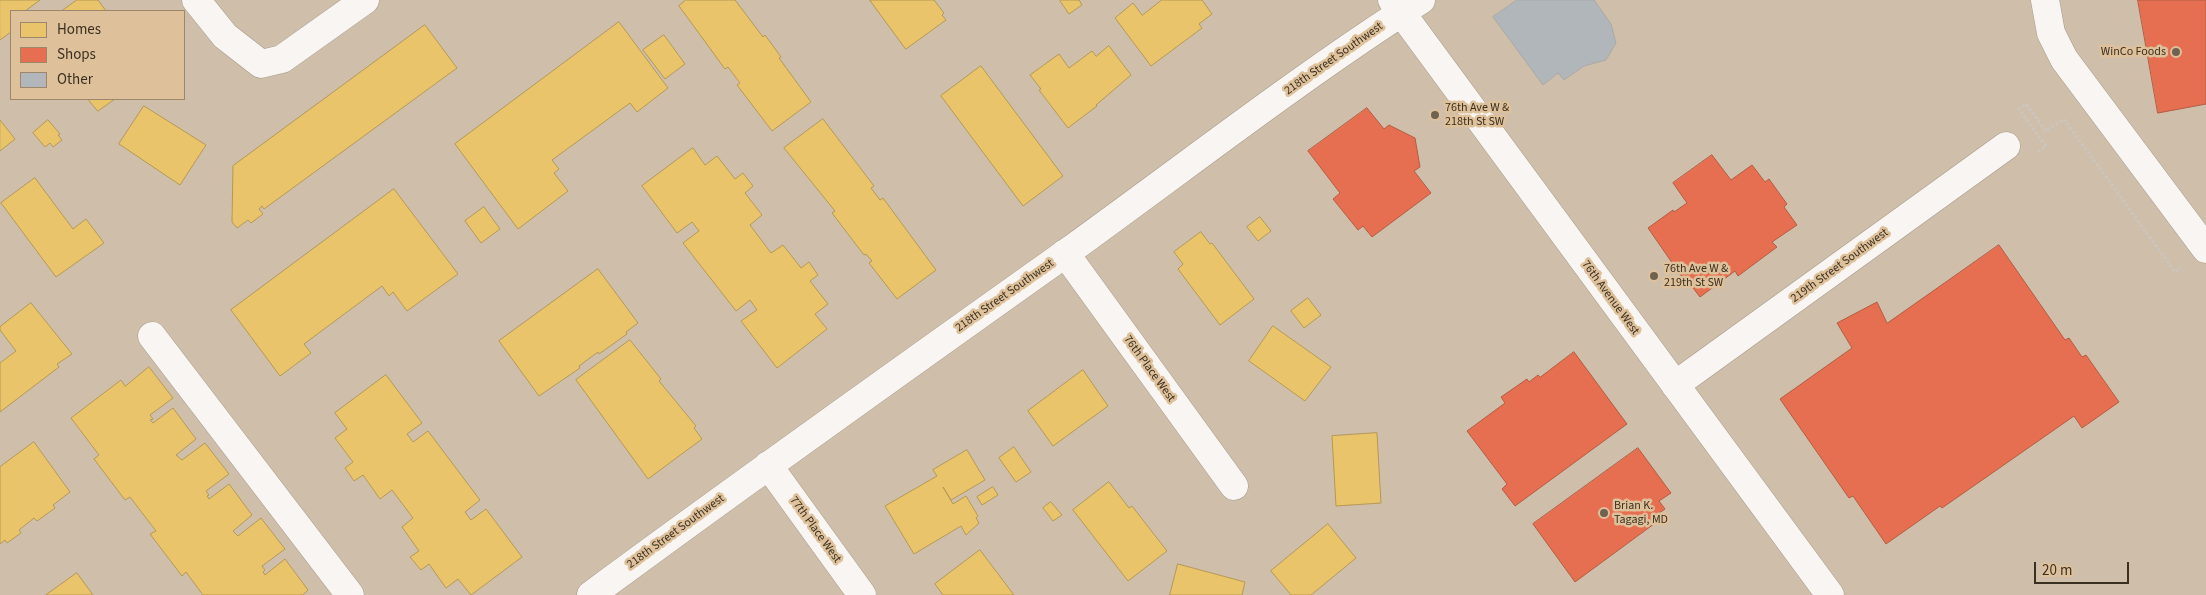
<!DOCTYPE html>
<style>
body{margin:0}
#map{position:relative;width:2206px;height:595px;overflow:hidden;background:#cfbfaa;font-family:"Source Sans 3",sans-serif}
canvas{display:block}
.legend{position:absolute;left:10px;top:10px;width:175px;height:90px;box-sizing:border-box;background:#dec19b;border:1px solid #9d876a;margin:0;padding:6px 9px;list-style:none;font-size:15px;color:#3b3020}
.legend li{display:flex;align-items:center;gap:10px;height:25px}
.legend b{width:25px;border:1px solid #9d876a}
.scale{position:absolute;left:2034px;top:562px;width:95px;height:22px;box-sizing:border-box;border:2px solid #3b3020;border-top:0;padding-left:6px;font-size:15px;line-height:18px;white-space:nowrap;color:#3b3020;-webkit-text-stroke:4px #dec19b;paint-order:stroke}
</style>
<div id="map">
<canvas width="2206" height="595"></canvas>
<ul class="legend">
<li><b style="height:14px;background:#e9c46a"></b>Homes</li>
<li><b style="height:14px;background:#e76f51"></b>Shops</li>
<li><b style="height:14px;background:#b1b6ba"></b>Other</li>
</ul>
<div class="scale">20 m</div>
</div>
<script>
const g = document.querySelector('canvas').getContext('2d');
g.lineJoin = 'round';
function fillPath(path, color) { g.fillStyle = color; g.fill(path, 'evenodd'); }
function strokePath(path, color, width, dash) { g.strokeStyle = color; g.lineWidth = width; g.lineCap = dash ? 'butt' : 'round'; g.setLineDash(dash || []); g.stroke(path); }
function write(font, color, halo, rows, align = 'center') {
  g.font = font + ' "Source Sans 3",sans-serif'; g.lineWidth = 5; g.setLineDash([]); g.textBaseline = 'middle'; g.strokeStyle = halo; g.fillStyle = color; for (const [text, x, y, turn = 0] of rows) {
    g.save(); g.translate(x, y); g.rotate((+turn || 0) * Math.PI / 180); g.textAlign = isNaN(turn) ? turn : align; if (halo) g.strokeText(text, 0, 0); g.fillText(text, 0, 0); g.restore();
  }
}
const homes = new Path2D(`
 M0 0H40L25 11H11V32L0 40Z
 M77 0H98L106 11H62Z
 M686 0H735L763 37 765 35 781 57 779 58 811 102 772 131 737 85 740 83 728 67 725 69 679 6Z
 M870 0H934L944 13 942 15 946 20 906 49Z
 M1061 0H1079L1082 5 1069 14 1060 1Z
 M1162 0H1202L1212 14 1199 24 1202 28 1151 66 1115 18 1133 3 1142 15Z
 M619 22 668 88 637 112 630 103 552 160 559 169 554 173 568 191 518 229 455 144Z
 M425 25 457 68 264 209 262 206 259 209 263 214 251 223 248 220 237 228 232 222 233 166Z
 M664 35 685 64 665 79 643 50Z
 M1109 46 1131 75 1096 105 1097 106 1068 128 1039 90 1041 89 1030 75 1059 54 1069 68 1092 51 1096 56Z
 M981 66 1063 176 1023 206 941 96Z
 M88 99H115L98 111Z
 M144 106 206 145 180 185 119 144Z
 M823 119 874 186 871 188 880 200 883 198 936 270 897 299 869 263 872 261 866 254 864 255 832 213 835 211 784 148Z
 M0 120 15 139 0 151Z
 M48 120 60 134 58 135 62 140 53 147 50 143 45 147 33 133Z
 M693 148 705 165 717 156 735 179 743 173 753 186 745 193 762 215 750 225 771 253 783 245 801 268 809 262 818 275 810 281 828 304 815 314 827 329 777 368 741 321 757 310 750 300 736 311 683 243 699 231 692 222 677 233 642 186Z
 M35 178 73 229 86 219 104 243 56 277 1 203Z
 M394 189 458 274 407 311 393 292 389 296 382 286 304 344 311 353 280 376 231 310Z
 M484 207 500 229 481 243 465 221Z
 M1260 217 1271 231 1258 241 1247 227Z
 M1201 232 1210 244 1212 243 1254 299 1220 325 1178 269 1183 264 1174 252Z
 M598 269 638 323 626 332 627 334 599 354 598 352 579 366 580 368 539 396 499 341Z
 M1308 298 1321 315 1304 328 1291 311Z
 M31 303 72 354 57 364 59 367 0 412V363L16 351 0 330V327Z
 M1273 326 1331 367 1305 401 1249 361Z
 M630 340 661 379 659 381 696 426 694 428 702 439 648 479 576 380Z
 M149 367 173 398 150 415 153 419 150 420 153 423 173 408 196 439 176 455 182 460 205 443 229 474 206 491 209 495 207 496 209 499 229 484 252 515 233 531 238 536 261 518 285 549 262 566 265 570 263 572 265 575 285 559 308 590 303 595H203L186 572 182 576 150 534 156 531 130 497 125 500 94 459 99 455 71 418 121 380 125 386Z
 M1083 370 1108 406 1053 446 1028 411Z
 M386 375 422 423 407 434 413 442 428 431 480 500 465 512 471 520 486 509 522 557 471 595 458 579 446 588 429 564 421 570 410 557 419 551 402 527 413 518 392 490 380 499 363 475 354 481 345 468 353 462 335 438 347 429 335 413Z
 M1377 433 1381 503 1336 506 1332 436Z
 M34 442 70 492 53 505 55 508 37 521 34 518 19 530 21 533 7 543 5 540 0 544V467Z
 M1014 447 1031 472 1016 482 999 458Z
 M967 450 985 480 951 500 943 487 953 504 966 496 978 516 976 518 979 523 966 535 961 526 914 554 885 506 937 476 933 470Z
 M1109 482 1129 508 1132 506 1167 551 1128 581 1073 510Z
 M993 487 998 495 982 505 977 497Z
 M1051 502 1062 515 1053 521 1043 508Z
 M1328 524 1356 558 1311 595H1291L1271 571Z
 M980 550 1014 595H943L935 584Z
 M1178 564 1245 582 1242 595H1170Z
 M77 573 93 595H46Z`);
const shops = new Path2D(`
 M2138 0H2206V104L2158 113Z
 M1367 108 1384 129 1389 125 1415 138 1420 167 1414 171 1431 193 1372 237 1363 226 1358 230 1333 199 1340 193 1308 151Z
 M1712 155 1731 180 1752 165 1765 182 1769 179 1787 204 1784 207 1797 225 1772 242 1777 247 1738 276 1735 271 1700 297 1686 279 1684 280 1648 228 1673 210 1674 212 1687 203 1673 183Z
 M1999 245 2065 340 2069 338 2082 357 2086 355 2119 402 2082 428 2074 416 1942 508 1940 506 1886 544 1853 496 1849 498 1780 399 1852 348 1837 323 1877 302 1887 323Z
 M1574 352 1627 424 1515 506 1502 489 1507 484 1467 431 1505 403 1501 397 1527 379 1529 382 1538 375 1540 377Z
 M1638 448 1671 493 1659 501 1665 509 1655 516 1658 521 1575 582 1533 524Z`);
const building = new Path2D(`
 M1517 0H1594L1611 24 1616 43 1606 60 1584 66 1564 80 1558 73 1543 85 1493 17Z`);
const path = new Path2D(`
 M2038 152 2046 146 2019 109 2026 104 2046 131 2064 119 2175 272 2181 267`);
const minor = new Path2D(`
 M196 0 225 36 261 64 282 59 365 0
 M1392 0 1830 595
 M2045 0 2051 33 2064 59 2206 249
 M1065 253 1234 486
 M152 336 350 595
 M1675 385 2006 146
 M768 465 862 595
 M591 595C748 479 907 366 1066 253 1184 168 1299 78 1421 0`);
const markers = [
 [2176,52,5,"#6f6250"],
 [1435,115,5,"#6f6250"],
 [1654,276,5,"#6f6250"],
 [1604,513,5,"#6f6250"]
];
const poiNames = [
 ["WinCo Foods",2166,52,"right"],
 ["76th Ave W &",1445,108],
 ["218th St SW",1445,122],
 ["76th Ave W &",1664,269],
 ["219th St SW",1664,283],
 ["Brian K.",1614,506],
 ["Tagagi, MD",1614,520]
];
const streetNames = [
 ["218th Street Southwest",1334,59,-35],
 ["219th Street Southwest",1840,266,-36],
 ["218th Street Southwest",1005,296,-35],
 ["76th Avenue West",1610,298,54],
 ["76th Place West",1149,369,54],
 ["77th Place West",815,530,54],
 ["218th Street Southwest",676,532,-36]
];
fillPath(homes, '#e9c46a');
strokePath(homes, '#b59854', 1);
fillPath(shops, '#e76f51');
strokePath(shops, '#b35c42', 1);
fillPath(building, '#b1b6ba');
strokePath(building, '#aaa8a6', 1);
strokePath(minor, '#a69a8a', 29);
strokePath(path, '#cac6bf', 3, [2.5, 2.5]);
strokePath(minor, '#f8f5f2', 28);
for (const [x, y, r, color] of markers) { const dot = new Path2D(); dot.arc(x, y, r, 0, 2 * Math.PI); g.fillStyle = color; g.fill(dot); strokePath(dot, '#dec19b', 2); }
write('12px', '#3b3020', '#dec19b', poiNames, 'left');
write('12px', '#3b3020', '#dec19b', streetNames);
</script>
